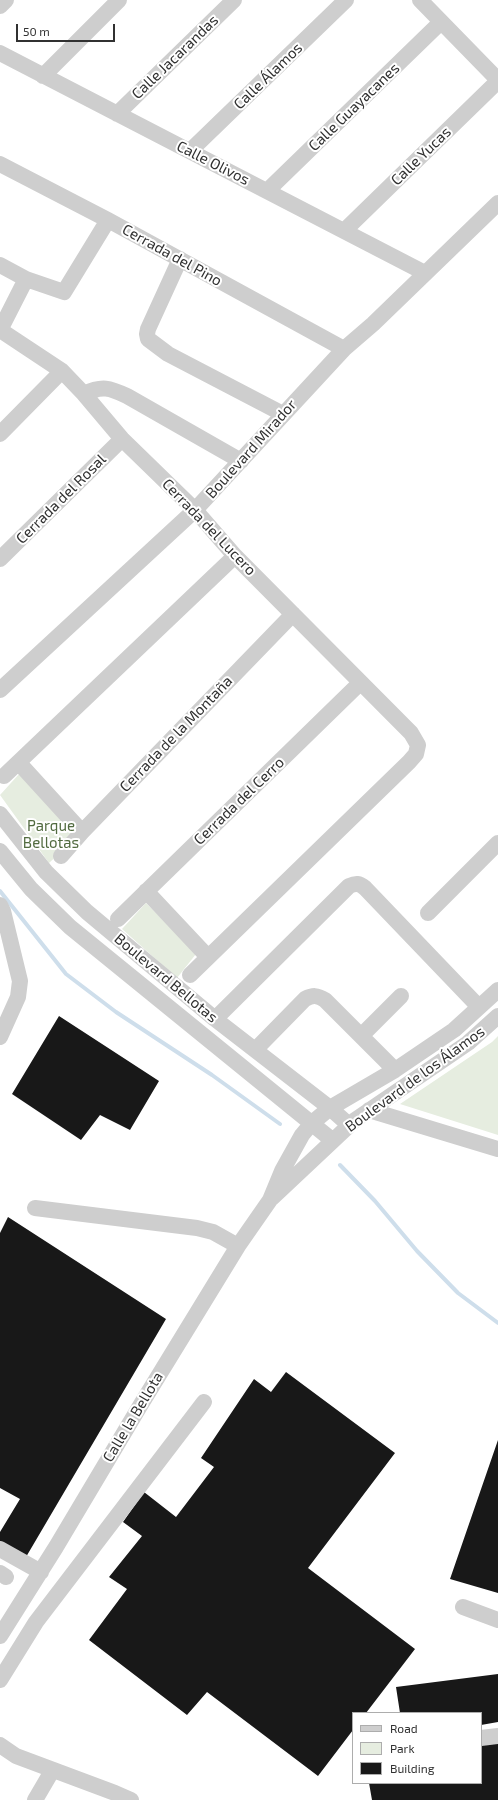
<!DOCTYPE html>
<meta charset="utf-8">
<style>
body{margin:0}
#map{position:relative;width:498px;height:1800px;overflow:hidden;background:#fff;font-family:"Exo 2",sans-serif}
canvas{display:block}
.legend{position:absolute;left:352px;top:1712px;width:130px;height:72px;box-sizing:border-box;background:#fff;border:1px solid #adadad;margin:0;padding:5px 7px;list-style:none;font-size:12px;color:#313131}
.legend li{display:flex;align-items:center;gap:8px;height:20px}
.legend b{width:20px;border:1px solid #adadad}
.scale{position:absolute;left:16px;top:24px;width:99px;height:18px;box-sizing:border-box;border:2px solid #313131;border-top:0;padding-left:5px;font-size:12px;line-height:14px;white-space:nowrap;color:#313131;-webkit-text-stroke:3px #fff;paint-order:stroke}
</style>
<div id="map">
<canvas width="498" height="1800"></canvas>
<ul class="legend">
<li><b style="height:5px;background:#cecece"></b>Road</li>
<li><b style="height:11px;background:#e6ede0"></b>Park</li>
<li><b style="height:11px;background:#181818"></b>Building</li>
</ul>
<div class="scale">50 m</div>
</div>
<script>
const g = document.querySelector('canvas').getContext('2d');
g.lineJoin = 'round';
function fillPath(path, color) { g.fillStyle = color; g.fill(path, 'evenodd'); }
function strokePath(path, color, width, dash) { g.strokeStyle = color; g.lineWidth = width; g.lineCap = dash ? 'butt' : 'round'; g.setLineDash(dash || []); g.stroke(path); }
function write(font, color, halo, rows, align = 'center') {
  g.font = font + ' "Exo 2",sans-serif'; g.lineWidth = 4; g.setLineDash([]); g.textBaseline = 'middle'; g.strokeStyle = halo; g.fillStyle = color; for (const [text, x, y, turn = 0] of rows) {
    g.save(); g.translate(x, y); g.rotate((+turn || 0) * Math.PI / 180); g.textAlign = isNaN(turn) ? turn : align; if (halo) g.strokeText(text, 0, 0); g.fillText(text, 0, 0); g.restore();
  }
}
const green = new Path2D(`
 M20 773 78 836 49 863 0 795Z
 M146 903 196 954 177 978 122 929Z
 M498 1036V1135L400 1104 492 1042Z`);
const stream = new Path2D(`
 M0 891 66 974 116 1012 212 1075 280 1124
 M340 1165 375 1201 417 1251 458 1293 498 1323`);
const building = new Path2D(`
 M59 1016 159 1081 130 1130 100 1115 81 1140 12 1094Z
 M8 1217 166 1319 26 1557 0 1541V1532L20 1499 0 1488V1233Z
 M286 1372 395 1453 308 1568 415 1649 366 1713H353V1730L318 1776 207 1692 187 1715 89 1640 127 1589 109 1577 142 1536 123 1522 144 1492 176 1517 214 1467 201 1458 254 1379 271 1392Z
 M498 1440V1593L450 1579Z
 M498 1674V1722L481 1725V1713H400L396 1687Z
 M498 1742V1800H372L369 1783H481V1745Z`);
const minor = new Path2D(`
 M420 0 498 80
 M0 6 6 0
 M0 53 425 273
 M43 76 119 0
 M117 114 234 0
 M190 151 346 0
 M0 164 108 220 344 349
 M267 191 441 22
 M344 231 498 81
 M180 259 148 329 147 334 148 339 168 354 283 414
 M0 265 26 279 64 292 108 220
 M0 330 62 371 84 394 122 439 195 510 235 556 411 733 418 745 416 754 409 762 190 975
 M0 330 26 279
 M84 394C102 385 110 388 127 396L241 461
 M0 434 62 371
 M0 559 122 439
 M0 690 195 510 344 349 373 324 498 203
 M19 763 82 832
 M4 776 235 556
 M0 814 46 872 87 912 215 1019 330 1108 349 1125
 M0 851 31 889 70 927 332 1140
 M61 856 82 832 293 614
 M146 891 208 957
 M0 905 3 911 20 981 18 997 0 1037
 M428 913 498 843
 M118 919 360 683
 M215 1019 349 886C356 883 359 883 365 888L479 1007
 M361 1036 401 996
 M255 1050 305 999C313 995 317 995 325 1000L395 1070
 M369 1110 498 1149
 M272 1198 355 1120 468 1043 498 1016
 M35 1208 197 1228 213 1232 238 1246
 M0 1549 41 1572
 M0 1573 6 1577
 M463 1607 498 1620
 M0 1636 56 1547 140 1406 238 1246 270 1200 282 1171 302 1135 312 1123 330 1108 395 1070 454 1030 498 990
 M0 1680 36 1622 204 1402
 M481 1738 498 1736
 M0 1745 16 1756 115 1793 131 1800
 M35 1800 52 1771`);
const streetNames = [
 ["Calle Jacarandas",175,57,-44],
 ["Calle Álamos",268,76,-44],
 ["Calle Guayacanes",354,107,-44],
 ["Calle Yucas",421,156,-44],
 ["Calle Olivos",213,163,27],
 ["Cerrada del Pino",172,255,29],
 ["Boulevard Mirador",251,449,-48],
 ["Cerrada del Rosal",61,499,-45],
 ["Cerrada del Lucero",209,527,46],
 ["Cerrada de la Montaña",176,734,-46],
 ["Cerrada del Cerro",239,801,-44],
 ["Boulevard Bellotas",166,978,40],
 ["Boulevard de los Álamos",415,1079,-36],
 ["Calle la Bellota",133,1417,-59]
];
const parkNames = [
 ["Parque",51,826],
 ["Bellotas",51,843]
];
fillPath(green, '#e6ede0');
strokePath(stream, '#cedeeb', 4);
fillPath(building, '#181818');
strokePath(minor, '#cecece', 16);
write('15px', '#313131', '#fff', streetNames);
write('15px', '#526b40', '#fff', parkNames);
</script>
